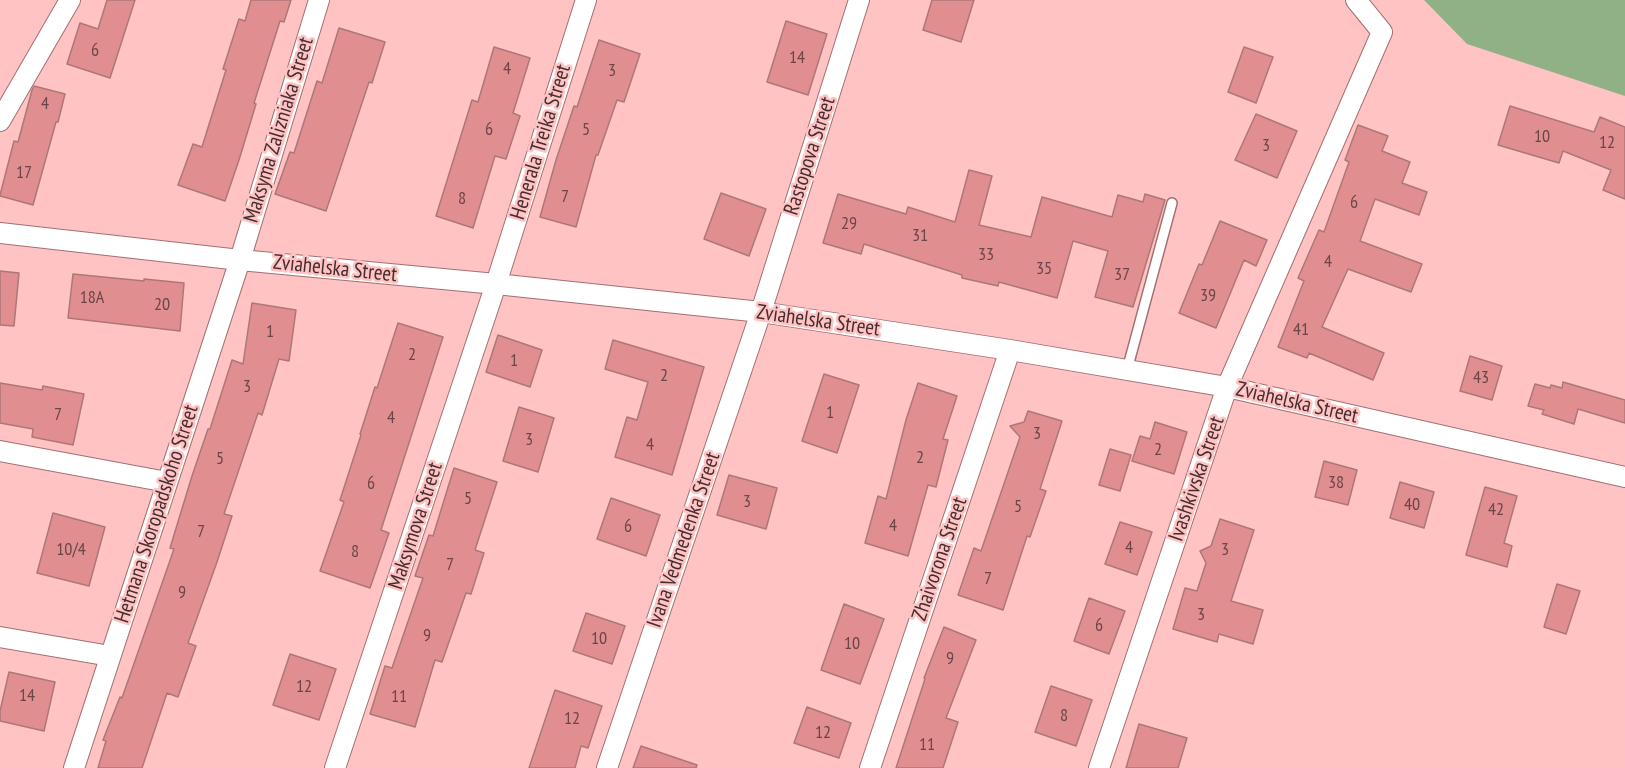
<!DOCTYPE html>
<meta charset="utf-8">
<style>
body{margin:0}
canvas{display:block;background:#ffc3c4}
</style>
<canvas width="1625" height="768"></canvas>
<script>
const g = document.querySelector('canvas').getContext('2d');
g.lineJoin = 'round';
function fillPath(path, color) { g.fillStyle = color; g.fill(path, 'evenodd'); }
function strokePath(path, color, width, dash) { g.strokeStyle = color; g.lineWidth = width; g.lineCap = dash ? 'butt' : 'round'; g.setLineDash(dash || []); g.stroke(path); }
function write(font, color, halo, rows, align = 'center') {
  g.font = font + ' "PT Sans Narrow",sans-serif'; g.lineWidth = 5; g.setLineDash([]); g.textBaseline = 'middle'; g.strokeStyle = halo; g.fillStyle = color; for (const [text, x, y, turn = 0] of rows) {
    g.save(); g.translate(x, y); g.rotate((+turn || 0) * Math.PI / 180); g.textAlign = isNaN(turn) ? turn : align; if (halo) g.strokeText(text, 0, 0); g.fillText(text, 0, 0); g.restore();
  }
}
const green = new Path2D(`
 M1424 0H1625V96L1467 44Z`);
const building = new Path2D(`
 M107 0H135L110 78 67 64 80 23 98 29Z
 M251 0H291L284 22 280 21 254 103 256 104 239 160 225 201 178 185 193 144 202 147 226 70 223 69 239 19 245 21Z
 M932 0H974L961 42 923 30Z
 M786 21 827 34 808 95 767 82Z
 M339 28 385 42 372 83 369 82 326 211 275 194 290 152 294 153 317 81 322 83Z
 M599 40 640 54 624 102 617 100 598 155H596L576 227 540 217 556 160 574 106 577 107Z
 M494 47 530 58 513 113 520 116 506 159 495 156 473 228 436 216 472 100 478 102Z
 M1244 47 1273 57 1256 103 1228 92Z
 M34 86 65 94 58 122H56L33 205 0 196V195L14 141 18 142 32 90Z
 M1510 106 1594 132 1600 117 1625 127V199L1603 190 1611 170 1563 151 1559 163 1498 145Z
 M1256 114 1297 131 1277 178 1235 160Z
 M1358 125 1388 136 1382 151 1410 162 1402 183 1427 192 1419 215 1375 199 1360 241 1422 264 1411 292 1348 269 1322 327 1384 353 1373 380 1309 353 1307 358 1278 347 1304 281 1298 278 1319 230 1324 232 1349 162 1345 160Z
 M969 170 992 176 979 225 1031 237 1042 197 1112 217 1118 195 1143 202 1145 194 1165 200 1133 307 1095 297 1108 251 1073 241 1057 298 999 282 998 286 962 278V275L864 244 861 254 823 243 838 194 906 214 908 207 955 222Z
 M721 193 766 209 749 256 704 239Z
 M1220 221 1267 240 1256 266 1244 260 1216 328 1179 313 1199 264 1202 265Z
 M0 271 19 273 14 326 0 325Z
 M73 274 144 281V279L184 283 180 331 68 318Z
 M252 303 296 310 289 361 279 359 262 415 258 413 224 514 232 516 217 562 188 643 196 646 178 697 167 693 142 768H98L106 741 103 740 120 697 122 698 174 549 170 548 192 476 208 429H210L232 360 243 364Z
 M398 323 443 337 381 530 389 533 370 588 320 571 344 502 340 500 361 435 360 434 375 387 377 388Z
 M498 335 542 350 530 387 486 372Z
 M613 340 704 367 672 475 615 457 627 417 637 420 648 382 605 369Z
 M1470 356 1502 366 1492 400 1460 391Z
 M824 374 859 385 837 453 802 441Z
 M1563 382 1625 400V423L1578 409 1574 424 1542 414 1544 410 1528 406 1535 384 1550 388 1551 385 1562 388Z
 M0 383 42 390 43 386 84 394 73 445 32 437 33 429 0 423Z
 M918 383 957 396 943 439 948 440 936 487 928 485 908 556 865 543 878 496 886 499 906 420Z
 M519 407 554 418 538 472 503 461Z
 M1028 411 1062 421 1040 489 1046 491 1030 537 1027 536 1003 610 958 595 974 548 981 551 1020 437 1010 426 1024 422Z
 M1155 422 1187 432 1174 474 1132 461 1140 436 1150 439Z
 M1110 449 1131 455 1120 491 1099 485Z
 M1324 461 1357 470 1348 505 1315 497Z
 M454 468 497 482 475 550 484 553 471 594 466 593 442 662 435 660 415 727 370 714 385 666 392 668 423 578 415 576 429 535 433 536Z
 M729 475 777 488 766 529 717 515Z
 M1400 482 1434 492 1424 528 1390 518Z
 M1485 487 1517 496 1504 543 1512 546 1507 567 1466 555Z
 M611 498 660 515 646 556 597 539Z
 M53 513 105 527 89 586 37 573Z
 M1220 519 1254 530 1231 601 1263 610 1253 644 1219 634 1217 642 1173 629 1185 588 1197 591 1206 563 1200 551 1211 546Z
 M1120 522 1152 532 1137 575 1105 564Z
 M1557 584 1580 591 1566 634 1544 627Z
 M1089 598 1125 611 1109 654 1074 641Z
 M844 604 884 619 860 684 821 670Z
 M586 613 625 626 612 664 573 651Z
 M944 627 976 640 946 718 958 722 943 768H896L925 679 924 678Z
 M290 654 336 669 319 720 273 705Z
 M9 672 55 682 44 731 0 721V711Z
 M1051 686 1092 700 1076 746 1035 732Z
 M555 690 602 706 588 748 581 746 575 768H529Z
 M807 707 851 723 839 758 794 743Z
 M1139 724 1187 738 1178 768H1126Z
 M641 746 697 765 696 768H633Z`);
const lane = new Path2D(`
 M1127 370 1172 203`);
const street = new Path2D(`
 M0 121 70 0
 M0 233 240 260 496 284 761 312 1010 350 1227 387 1625 477
 M0 451 167 482
 M0 637 110 656
 M74 768 240 260 319 0
 M335 768 496 284 586 0
 M607 768 761 312 859 0
 M870 768 1010 350
 M1099 768 1227 387 1382 32 1356 0`);
const numberNames = [
 ["6",95,51],
 ["14",797,58],
 ["4",507,69],
 ["3",612,71],
 ["4",45,104],
 ["6",489,130],
 ["5",586,130],
 ["10",1542,137],
 ["12",1607,143],
 ["3",1266,146],
 ["17",24,173],
 ["7",565,197],
 ["8",462,199],
 ["6",1354,203],
 ["29",849,224],
 ["31",920,236],
 ["33",986,255],
 ["4",1328,262],
 ["35",1044,269],
 ["37",1122,275],
 ["39",1208,296],
 ["18А",92,298],
 ["20",162,305],
 ["41",1301,330],
 ["1",270,332],
 ["2",412,355],
 ["1",514,361],
 ["2",664,376],
 ["43",1481,378],
 ["3",247,387],
 ["1",830,413],
 ["7",58,415],
 ["4",391,418],
 ["3",1037,434],
 ["3",529,440],
 ["4",650,445],
 ["2",1158,450],
 ["2",920,458],
 ["5",220,459],
 ["38",1336,483],
 ["6",371,484],
 ["5",468,499],
 ["3",747,502],
 ["40",1412,505],
 ["5",1018,507],
 ["42",1496,510],
 ["4",893,526],
 ["6",628,527],
 ["7",201,532],
 ["4",1129,548],
 ["10/4",71,550],
 ["3",1225,550],
 ["8",355,552],
 ["7",450,565],
 ["7",988,579],
 ["9",182,593],
 ["3",1201,615],
 ["6",1099,626],
 ["9",427,636],
 ["10",599,639],
 ["10",852,644],
 ["9",950,659],
 ["12",304,687],
 ["14",27,696],
 ["11",399,697],
 ["8",1064,716],
 ["12",572,719],
 ["12",823,733],
 ["11",927,745]
];
const streetNames = [
 ["Maksyma Zalizniaka Street",279,130,-73],
 ["Henerala Treika Street",541,142,-73],
 ["Rastopova Street",810,156,-72],
 ["Zviahelska Street",335,269,6],
 ["Zviahelska Street",818,321,8],
 ["Zviahelska Street",1297,403,13],
 ["Ivashkivska Street",1197,479,-71],
 ["Hetmana Skoropadskoho Street",157,514,-72],
 ["Maksymova Street",416,526,-72],
 ["Ivana Vedmedenka Street",684,540,-71],
 ["Zhaivorona Street",940,559,-71]
];
fillPath(green, '#90b085');
fillPath(building, '#e18e91');
strokePath(building, '#ad7778', 1.5);
strokePath(lane, '#a46f70', 12);
strokePath(street, '#a46f70', 22);
strokePath(lane, '#fff', 9);
strokePath(street, '#fff', 20);
write('18px', '#6b4547', null, numberNames);
write('21px', '#442d2e', '#ffc3c4', streetNames);
</script>
